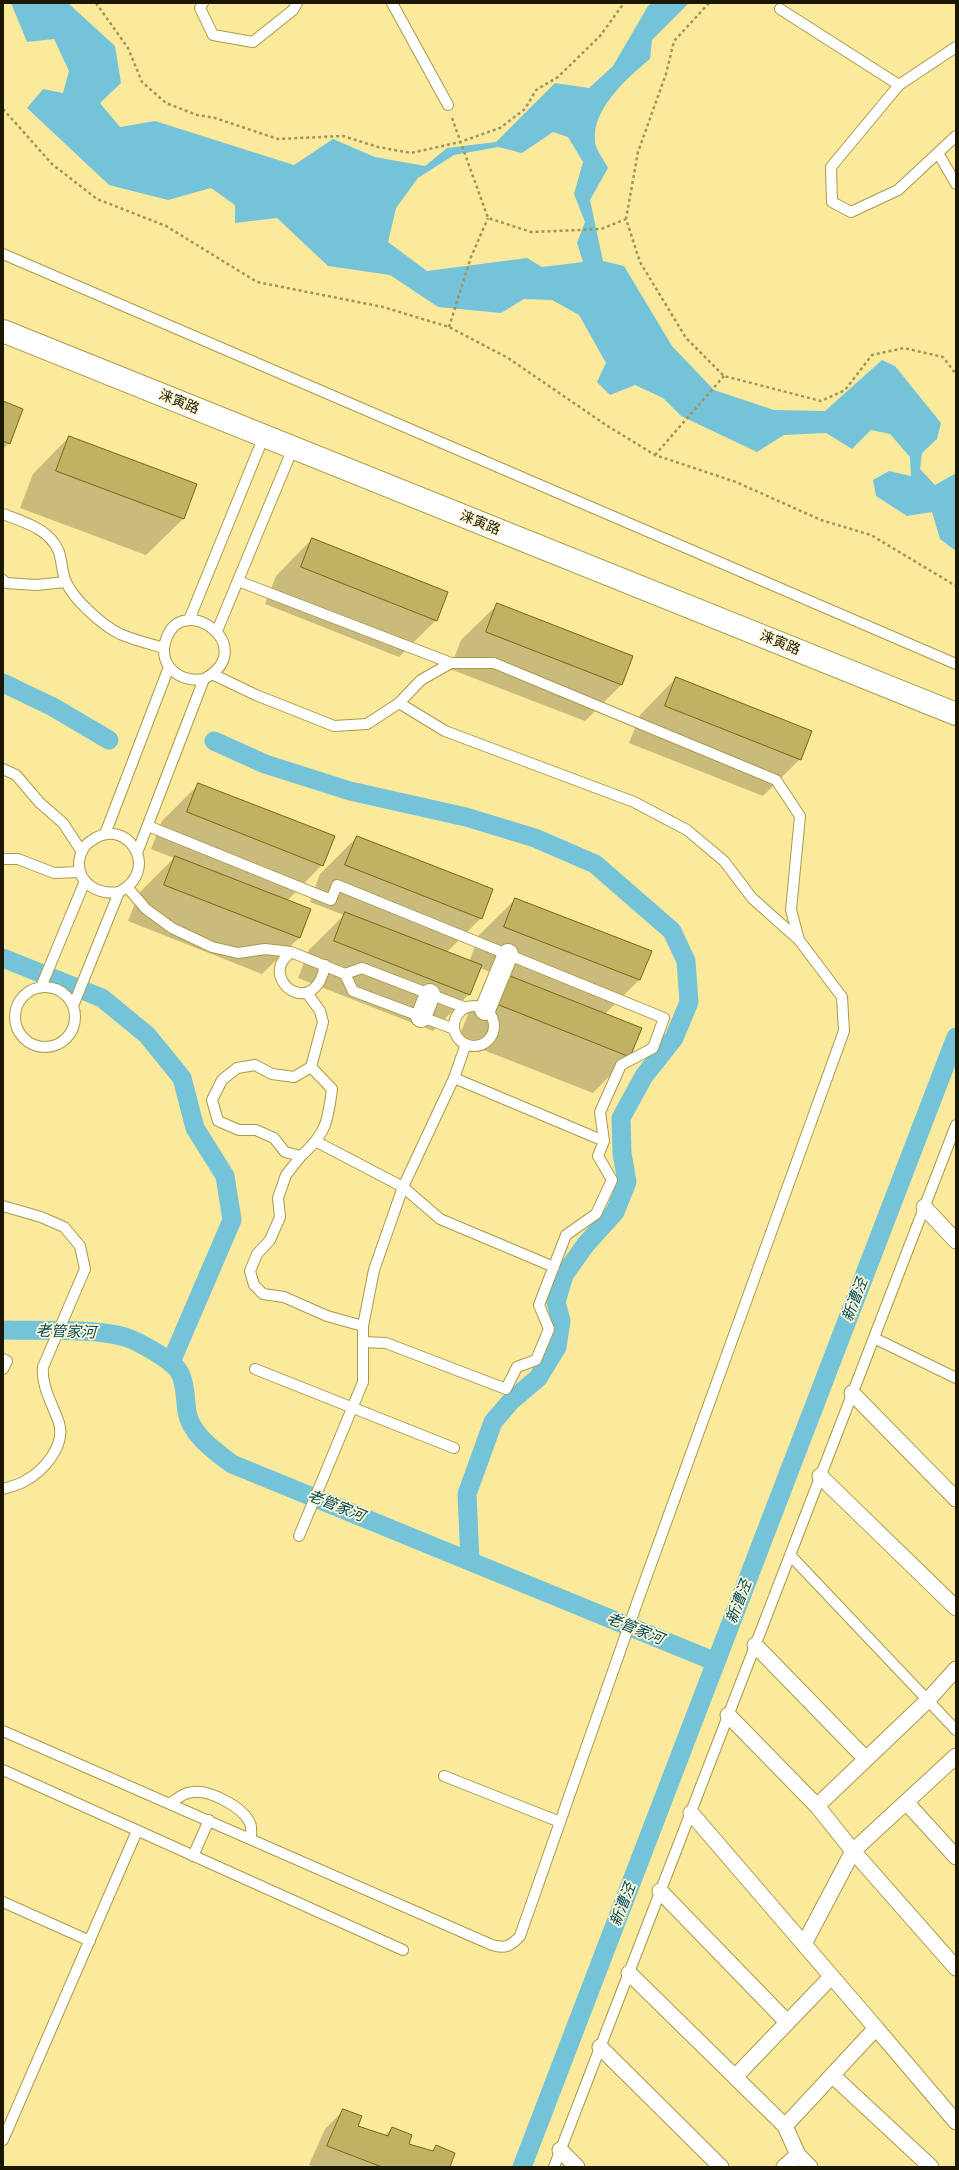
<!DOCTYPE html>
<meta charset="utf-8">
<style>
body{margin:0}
#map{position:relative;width:959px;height:2170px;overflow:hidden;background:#fbea9b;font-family:Inter,sans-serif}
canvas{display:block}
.frame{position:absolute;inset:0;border:4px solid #1c1701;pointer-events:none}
</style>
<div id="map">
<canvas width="959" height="2170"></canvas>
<div class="frame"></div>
</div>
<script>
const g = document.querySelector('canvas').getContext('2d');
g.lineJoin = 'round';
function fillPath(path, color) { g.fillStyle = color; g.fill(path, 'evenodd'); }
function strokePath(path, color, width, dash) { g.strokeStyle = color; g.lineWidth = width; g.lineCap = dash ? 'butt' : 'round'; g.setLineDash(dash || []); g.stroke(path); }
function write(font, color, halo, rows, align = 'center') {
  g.font = font + ' Inter,"Noto Sans SC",sans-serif'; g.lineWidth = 3.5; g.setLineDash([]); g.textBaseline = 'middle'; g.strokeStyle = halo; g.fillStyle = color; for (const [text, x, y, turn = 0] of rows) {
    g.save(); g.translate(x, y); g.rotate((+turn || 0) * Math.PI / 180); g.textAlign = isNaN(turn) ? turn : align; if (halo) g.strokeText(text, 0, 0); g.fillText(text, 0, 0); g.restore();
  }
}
const water = new Path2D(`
 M11 3H68L115 46 121 83 100 103 120 127 155 121 294 165 333 139 375 157 425 166 447 148 496 142 555 83 589 88 613 66 648 6 652 3H689L652 40 650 59C628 77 592 109 595 140 595 149 604 160 608 168L590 200 603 261 624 266 672 346 714 390 774 410 825 411 882 360 895 366 941 423 937 439 922 453 920 469 935 485 956 473V551L940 539 932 512 907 516 876 496 873 480 889 471 911 476 910 457 890 434 871 430 852 449 826 433 784 435 757 452 681 416 663 398 635 385 610 395 597 382 606 363 579 315 552 300 524 299 501 313 438 307 390 275 328 266 277 218 235 223V205L211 188 168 200 109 185 27 108 43 89 63 93 69 71 54 39 27 42ZM553 132 568 137 583 162 574 194 585 222 577 243 583 262 542 267 527 258 427 271 388 242 396 208 418 178 454 155 498 147 522 153Z`);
const shadow = new Path2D(`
 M3 402 9 443 3 449Z
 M69 437 195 485 183 519 146 555 20 508 33 474Z
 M312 539 436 620 399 657 265 604 276 576Z
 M498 604 632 657 621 685 585 721 450 669 461 640Z
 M676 678 800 759 763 796 629 743 640 715Z
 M199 784 322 865 287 901 310 910 299 938 262 974 128 921 139 893 174 858 151 849 162 821Z
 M357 837 481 918 446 953 469 962 479 935 516 899 650 952 639 980 605 1014 629 1056 593 1093 458 1040 469 1012 504 977 480 968 469 994 433 1031 298 978 309 950 344 915 310 902 320 874Z
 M344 2110 356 2126 385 2135 392 2128 407 2145 431 2152 436 2147 449 2167H315L309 2165 325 2129Z`);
const canal = new Path2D(`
 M3 683 53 707 109 740
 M214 741 265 764 350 791 466 817 535 838 595 864 672 931 686 961 689 1002 674 1038 644 1076 621 1118 622 1153 627 1182 615 1212 586 1244 564 1275 556 1302 561 1321 557 1347 538 1378 511 1401 493 1422 467 1494 470 1561
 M3 958 102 998 147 1035 182 1078 195 1128 225 1176 232 1220 171 1362
 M3 1330C39 1331 91 1328 125 1337 137 1341 149 1348 160 1355 167 1360 176 1365 180 1373 186 1385 185 1399 187 1412 191 1435 215 1451 232 1464L716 1662
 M522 2167 956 1037`);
const building = new Path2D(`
 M3 401 23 409 10 444 3 441Z
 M69 436 197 484 184 519 56 471Z
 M312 538 448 592 437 621 301 567Z
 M497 603 633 656 622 685 486 632Z
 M676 677 812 731 801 760 665 706Z
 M198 783 335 836 323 866 187 812Z
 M357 836 493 889 482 919 345 865Z
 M175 856 311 909 300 938 164 885Z
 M515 898 652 951 640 980 504 927Z
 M345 912 482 965 470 995 334 941Z
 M505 974 642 1028 630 1057 494 1003Z
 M343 2109 362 2116 358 2126 388 2136 392 2127 412 2135 409 2144 433 2151 436 2145 455 2153 450 2167H382L327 2146Z`);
const path = new Path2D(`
 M96 3 128 48 142 82 166 103 197 115 215 118 278 139 343 136 378 147 411 153 460 142 500 128 525 109 536 90 558 77 600 36 624 3
 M709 3 674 41 666 74 638 152 626 219 640 262 686 338 724 376 821 401 845 390 872 355 904 348 943 357 956 374
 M3 109 52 164 97 199 166 226 257 282 383 307 449 327 508 358 606 425 655 455 736 482 821 520 871 535 956 586
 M452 118 488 218 531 232 601 229 626 219
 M449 327 471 257 488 218
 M655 455 724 376`);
const service = new Path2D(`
 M203 3 200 8 213 35 253 42 293 10 297 3
 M392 3 448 105
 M780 9 899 85
 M956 47 899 85 831 167 832 202 851 212 898 190 956 136
 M938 153 956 184
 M3 254 956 664
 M3 514C24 522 50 529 59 552 62 562 62 573 66 582 74 600 102 625 120 634 134 640 150 644 164 648
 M3 580 6 583 36 585 66 582
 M238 581 451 663
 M189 620 264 436
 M217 631 293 448
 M399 703 445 731 634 802 687 830 724 861 752 898 799 940
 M3 769 16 775 40 803 63 823 82 852
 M148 826 331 900 337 885 664 1018 653 1048 621 1065 600 1112 604 1141 598 1156 612 1180 596 1214 566 1235 539 1305 549 1329 536 1360 517 1367 506 1389 386 1343 363 1342
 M105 834 169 667
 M137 853 204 679C263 647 179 587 165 643 159 667 181 683 204 679
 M3 859H18L54 873 80 872
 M128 888 146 909 172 928 212 947 238 953 265 949 291 952 345 974 353 991 454 1029
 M291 952C288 955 284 959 282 962 269 987 316 1016 325 965
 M345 974 362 968 466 1008
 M41 987 85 881
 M15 1017a30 30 0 1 1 60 0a30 30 0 1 1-60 0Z
 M307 993 320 1011 323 1022 311 1067 294 1077 272 1074 255 1065 237 1068 222 1080 212 1100 218 1121 239 1130H256L274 1138 285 1152 301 1156C326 1134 328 1121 332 1089L311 1067
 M73 1006 119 892C163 869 125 814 91 841 84 845 80 854 79 862 78 885 100 895 119 892
 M454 1026a20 20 0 1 1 40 0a20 20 0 1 1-40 0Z
 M454 1078 604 1141
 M317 1142 403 1187 440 1219 554 1267
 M301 1156 286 1175 278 1198 280 1217 270 1240 257 1254 250 1271 254 1285 263 1294 284 1297 327 1316 363 1326
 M3 1206 41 1217 64 1227 80 1246 85 1269 43 1367C41 1386 53 1405 59 1423 66 1446 43 1472 23 1482 17 1485 10 1487 3 1489
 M874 1338 956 1378
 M3 1359 7 1361 3 1369
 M255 1369 454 1448
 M299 1536 363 1382V1326L374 1270 403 1187 454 1078 466 1044
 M790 1555 956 1730
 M3 1731 492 1945C505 1949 511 1946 520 1936L638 1600 844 1031 842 997 799 940 791 910 800 816 776 780 494 663H451L421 680 399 703 367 724 334 726 256 695 212 674
 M3 1770 403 1950
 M444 1776 560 1822
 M171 1803C178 1798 183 1793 193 1792 210 1790 243 1807 250 1823 252 1827 251 1834 251 1839
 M193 1856 209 1820
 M3 1902 90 1941
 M3 2140 137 1831
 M554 2167 956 1125`);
const pedestrian = new Path2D(`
 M924 1207 956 1241
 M852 1393 956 1499
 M820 1476 956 1608
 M755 1645 866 1759
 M728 1715 817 1806
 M956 1756 853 1851 956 1968
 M906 1802 956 1857
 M691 1813 876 2028
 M660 1891 787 2022
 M804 1944 853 1851 817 1806 928 1700 956 1669
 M629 1973 785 2126
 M600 2047 721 2167
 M832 2075 931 2167
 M735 2077 831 1977
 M560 2150 577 2167
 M798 2155 810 2167
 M784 2167 798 2155 785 2126 876 2028 956 2122`);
const minor = new Path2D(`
 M485 1010 508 954
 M421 1017 430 994`);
const tertiary = new Path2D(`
 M3 331 956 714`);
const streetNames = [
 ["涞寅路",179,402,22],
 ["涞寅路",480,523,22],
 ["涞寅路",780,643,22]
];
const waterNames = [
 ["新漕泾",855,1300,-69],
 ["老管家河",66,1332,2],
 ["老管家河",336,1506,22],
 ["新漕泾",739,1602,-69],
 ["老管家河",635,1629,22],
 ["新漕泾",623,1905,-69]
];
fillPath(water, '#75c3d9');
fillPath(shadow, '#0003');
strokePath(canal, '#75c3d9', 19);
fillPath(building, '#c1b162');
strokePath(building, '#776710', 1);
strokePath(service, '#aa9a4b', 12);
strokePath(pedestrian, '#aa9a4b', 17);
strokePath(minor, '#aa9a4b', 22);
strokePath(tertiary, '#aa9a4b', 24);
strokePath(path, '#a1955d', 2.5, [3, 3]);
strokePath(service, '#fff', 10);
strokePath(pedestrian, '#fff', 15);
strokePath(minor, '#fff', 20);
strokePath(tertiary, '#fff', 22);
write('14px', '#1c1701', '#fdf7d8', streetNames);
write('italic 15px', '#004959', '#fdf7d8', waterNames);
</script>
